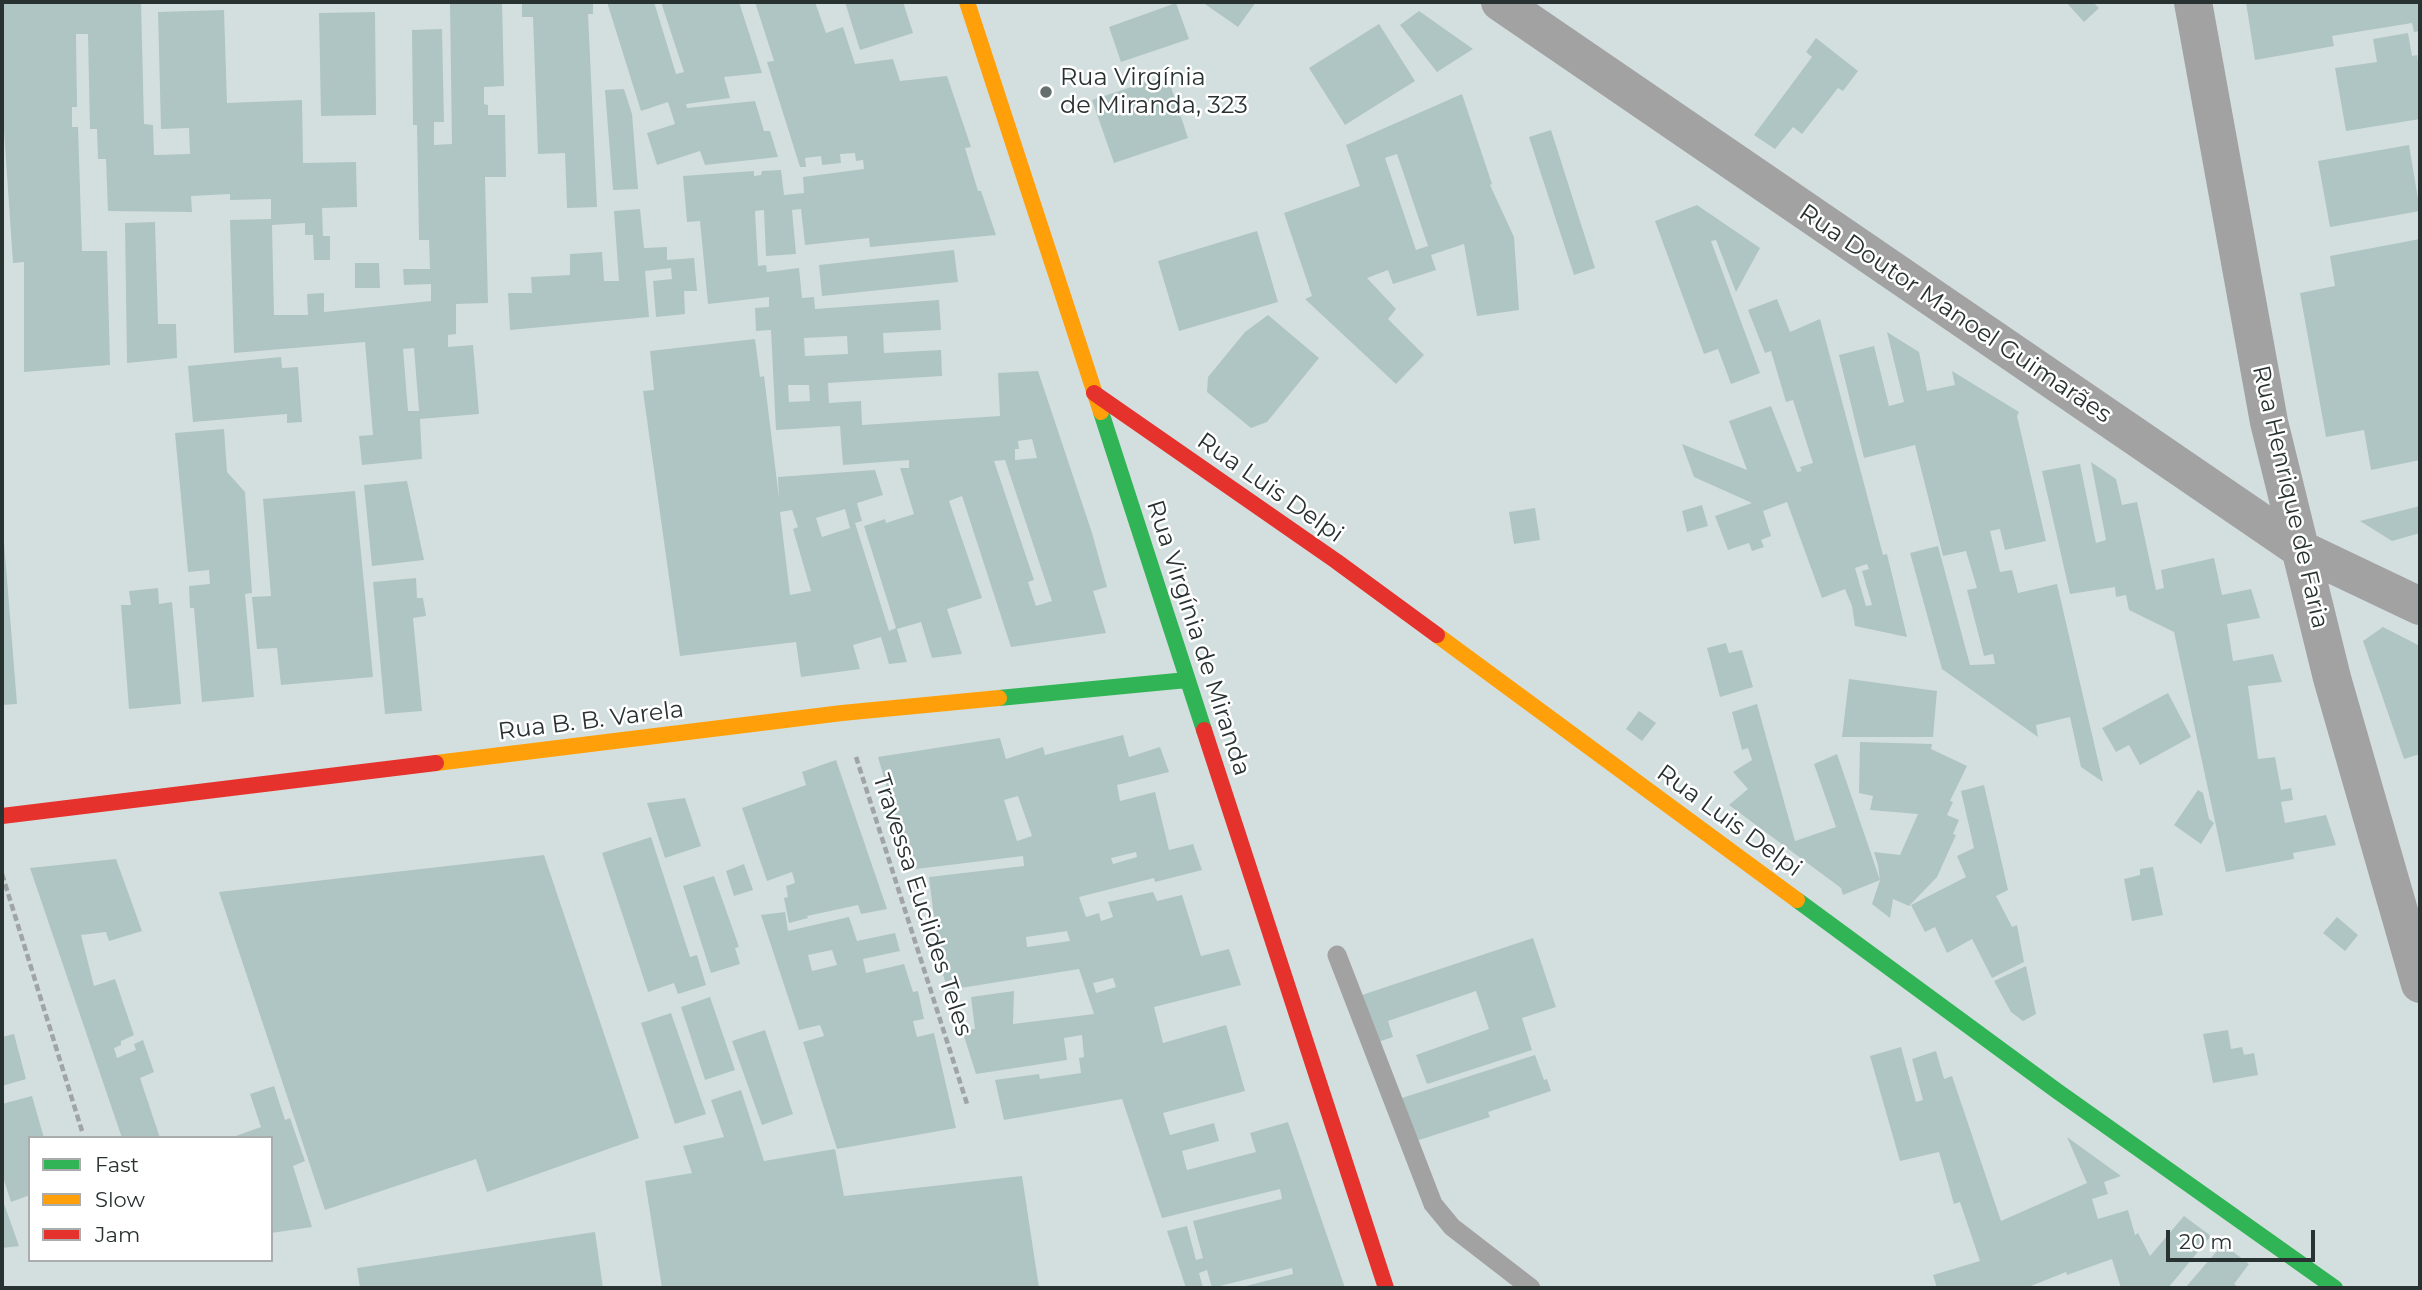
<!DOCTYPE html>
<meta charset="utf-8">
<style>
body{margin:0}
#map{position:relative;width:2422px;height:1290px;overflow:hidden;background:#d3dfde;font-family:Montserrat,sans-serif}
canvas{display:block}
.frame{position:absolute;inset:0;border:4px solid #283231;pointer-events:none}
.legend{position:absolute;left:28px;top:1136px;width:245px;height:126px;box-sizing:border-box;background:#fff;border:2px solid #a9adad;margin:0;padding:9px 12px;list-style:none;font-size:21px;color:#283231}
.legend li{display:flex;align-items:center;gap:14px;height:35px}
.legend b{width:35px;border:2px solid #a9adad}
.scale{position:absolute;left:2166px;top:1230px;width:149px;height:32px;box-sizing:border-box;border:4px solid #283231;border-top:0;padding-left:9px;font-size:21px;line-height:24px;white-space:nowrap;color:#283231;-webkit-text-stroke:5px #fff;paint-order:stroke}
</style>
<div id="map">
<canvas width="2422" height="1290"></canvas>
<div class="frame"></div>
<ul class="legend">
<li><b style="height:9px;background:#30b455"></b>Fast</li>
<li><b style="height:9px;background:#ff9f0a"></b>Slow</li>
<li><b style="height:9px;background:#e5322d"></b>Jam</li>
</ul>
<div class="scale">20 m</div>
</div>
<script>
const g = document.querySelector('canvas').getContext('2d');
g.lineJoin = 'round';
function fillPath(path, color) { g.fillStyle = color; g.fill(path, 'evenodd'); }
function strokePath(path, color, width, dash) { g.strokeStyle = color; g.lineWidth = width; g.lineCap = dash ? 'butt' : 'round'; g.setLineDash(dash || []); g.stroke(path); }
function write(font, color, halo, rows, align = 'center') {
  g.font = font + ' Montserrat,sans-serif'; g.lineWidth = 5; g.setLineDash([]); g.textBaseline = 'middle'; g.strokeStyle = halo; g.fillStyle = color; for (const [text, x, y, turn = 0] of rows) {
    g.save(); g.translate(x, y); g.rotate((+turn || 0) * Math.PI / 180); g.textAlign = isNaN(turn) ? turn : align; if (halo) g.strokeText(text, 0, 0); g.fillText(text, 0, 0); g.restore();
  }
}
const building = new Path2D(`
 M2 2H141L144 124 153 125 154 155 190 154 189 128 161 129 158 12 224 10 227 103 302 100 303 163 356 162 357 207 322 208 323 236H330V260H314L313 235H305V223L272 225 274 315H308L307 294 324 293V312L431 301V284L404 285 403 269H430L429 240H419L417 125H413L412 30 442 29 444 122H434V145L452 144 450 2H502L504 86 484 87V104L488 105V115H505L506 177H485L488 303 456 304V334L448 335V347L473 345 479 414 420 419 422 459 362 465 359 436 373 435 365 342 234 353 230 220 271 219V199L230 200V194L191 196 192 212 108 211 106 159H98L97 129H90L88 34H76L77 107H72V127H78L82 251H107L110 365 24 372V262L13 263 2 101ZM414 348 419 411H408L403 349Z
 M522 2H593V14H588L597 207 567 208 565 153 538 154 533 17H522Z
 M607 2H654L676 74 684 72 661 2H739L762 73 724 77 730 98 686 104 687 108 755 101 764 131H770L778 157 705 165 700 151 657 165 647 133 675 124 668 102 641 111Z
 M755 2H815L826 33 843 27 855 64 893 59 900 81 947 76 971 147 965 148 978 191H981L996 235 870 247 869 238 805 245 801 209 792 210 796 254 766 256 764 210 755 211 758 266 766 265 767 272 799 268 802 298 814 297 815 309 939 300 941 330 883 333 884 353 941 350 942 376 828 383 829 403 861 401 862 425 1000 416 998 373 1038 371 1092 533 1107 587 1093 591 1106 633 1011 647 962 496 949 501 982 598 947 609 962 654 932 658 921 622 897 629 907 662 889 664 881 637 853 645 860 669 801 677 796 642 680 656 643 391 654 390 650 351 755 339 760 377 764 376 779 498 778 477 875 470 883 495 857 503 862 521 855 523 889 631 896 628 864 526 885 519 886 523 914 514 900 468H909V460L843 465 840 426 776 430 771 330 756 331 755 308 769 307V297L708 304 700 221 687 222 683 176 754 171V176L761 175 762 171 781 170 784 195 804 193 803 177 864 169 863 160 856 161 855 153 840 154 841 163 822 165 821 156 805 158 806 167H800L767 62 774 61ZM847 336 848 354 805 356 804 338ZM788 385H809L810 401 789 402ZM1032 439 1037 458 1015 460V449H1019L1018 441ZM1005 460 1052 601 1036 606 1028 582 1034 580 994 461ZM845 509 850 528 822 537 816 518ZM792 510 798 527 793 529 811 591 790 595 780 512Z
 M845 2H903L913 33 860 50Z
 M1202 2H1256L1238 27Z
 M2066 2H2093L2099 8 2084 22Z
 M2246 2H2420V31L2414 32 2412 23 2332 36 2334 46 2255 60Z
 M1176 3 1189 39 1121 62 1109 27Z
 M1419 11 1473 49 1437 72 1400 25Z
 M375 12 376 115 321 116 319 13Z
 M1379 24 1415 81 1345 125 1309 68Z
 M2408 33 2412 56 2417 55 2420 74V119L2346 131 2335 68 2377 62 2373 39Z
 M1816 38 1858 71 1843 91 1838 88 1802 134 1793 127 1775 149 1754 135 1812 57 1806 52Z
 M1167 75 1188 138 1114 163 1092 100Z
 M624 89 632 114 638 189 613 190 605 90Z
 M1462 94 1492 184 1490 185 1514 237 1519 310 1477 316 1464 244 1431 255 1436 270 1393 284 1388 270 1367 278 1396 309 1388 319 1424 355 1396 384 1305 299 1312 296 1284 213 1360 186 1346 145ZM1397 154 1428 246 1416 250 1385 158Z
 M1551 130 1595 268 1574 275 1529 137Z
 M2409 145 2420 211 2330 227 2318 161Z
 M1697 205 1760 248 1736 292 1716 240 1711 241 1760 373 1731 384 1718 349 1704 354 1655 221Z
 M640 209 644 248 667 247V260L694 258 697 291H684L685 314 656 317 653 281 672 279 671 268 645 271 649 317 510 330 508 293H532L531 277 570 275V254L602 252 604 281H619L614 211Z
 M155 222 158 324H176L177 358 127 363 125 223Z
 M1257 231 1278 302 1179 331 1158 261Z
 M2420 239V460L2371 470 2364 430 2326 437 2300 293 2335 286 2330 256Z
 M954 250 958 282 822 296 819 265Z
 M355 263H379L380 288H355Z
 M1777 299 1790 332 1820 319 1883 555 1887 554 1907 637 1855 626 1852 606 1845 589 1822 598 1787 502 1763 511 1771 536 1761 540 1764 547 1752 551 1749 543 1728 550 1715 516 1752 503 1694 477 1682 444 1747 470 1729 421 1771 406 1797 472 1802 471 1800 467 1813 463 1793 400 1786 402 1771 351 1765 353 1748 310ZM1867 564 1869 569 1862 571 1872 605 1866 606 1855 568Z
 M1268 315 1319 358 1267 422 1251 428 1207 392 1208 377 1245 332Z
 M1887 332 1919 352 1927 391 1955 385 1952 371 2019 412 2017 416 2046 541 2005 550 2000 529 1990 531 2000 572 2012 570 2018 593 2057 584 2103 782 2081 767 2070 717 2036 725 2038 737 1942 669 1910 553 1938 546 1970 665 1995 664 1993 654 1984 656 1967 590 1977 588 1966 551 1943 556 1915 445 1864 458 1839 355 1874 346 1889 406 1904 402Z
 M281 357 282 368 298 367 302 422 287 423V414L193 422 188 366Z
 M224 429 227 472 245 492 252 593 245 594 254 697 202 702 194 608H190L189 586 210 584 209 570 188 572 175 433Z
 M2091 462 2116 479 2122 505 2137 502 2156 590 2164 588 2161 570 2214 558 2222 595 2251 589 2260 618 2227 624 2233 661 2273 654 2282 682 2248 686 2258 759 2275 757 2281 790 2291 788 2293 800 2281 802 2285 823 2326 815 2336 845 2293 853 2294 859 2226 872 2174 632 2129 610 2126 595 2116 597 2115 587 2070 594 2042 471 2080 464 2096 543 2106 540Z
 M407 481 424 560 372 566 364 485Z
 M355 491 373 677 281 685 277 648 257 649 252 597 271 596 263 499Z
 M1702 505 1708 526 1687 532 1682 511Z
 M2420 506V533L2392 541 2360 521Z
 M1535 508 1540 540 1514 544 1509 512Z
 M2 542H4L17 704 2 705Z
 M416 578 417 598H423L426 616 413 618 422 711 385 714 373 582Z
 M158 588 159 604 172 602 181 704 129 709 121 605H131L129 591Z
 M2383 627 2420 646V754L2404 759 2363 641Z
 M1726 643 1729 653 1742 650 1753 687 1720 697 1707 648Z
 M1849 679 1937 691 1933 737H1842Z
 M2168 693 2191 737 2140 765 2129 745 2116 752 2102 728Z
 M1757 704 1795 841 1836 827 1814 764 1837 754 1880 880 1878 865 1874 852 1900 855 1918 814 1870 810 1873 796 1859 793 1860 742 1932 744 1931 749 1967 766 1950 801 1953 802 1947 815 1959 820 1953 834 1956 835 1937 877 1909 906 1893 899 1890 918 1872 904 1880 880 1843 895 1841 888 1729 805 1748 789 1733 772 1752 760 1748 748 1742 750 1732 712Z
 M1639 711 1656 723 1642 741 1626 729Z
 M1123 735 1129 757 1160 747 1169 772 1117 785 1120 801 1155 792 1169 850 1193 844 1202 870 1155 882 1154 878 1079 897 1086 917 1099 913 1101 921 1113 917 1108 902 1153 892 1157 901 1182 895 1201 956 1229 949 1241 985 1154 1007 1163 1043 1226 1025 1245 1091 1163 1113 1170 1135 1214 1123 1219 1141 1182 1151 1187 1170 1256 1152 1250 1133 1288 1122 1345 1288H1238L1293 1274 1292 1268 1212 1288 1207 1270 1199 1273 1203 1288H1186L1167 1231 1187 1226 1196 1260 1203 1258 1193 1221 1282 1199 1280 1189 1162 1218 1122 1099 1004 1120 995 1080 1039 1074 1040 1079 1081 1073 1079 1058 1084 1057 1082 1035 1064 1038 1067 1060 976 1074 962 1030 975 1029 971 997 1014 991 1013 1024 1094 1014 1079 969 948 990 935 950H938L929 877 1024 866 1023 856 908 870 899 841 895 842 880 799 889 795 878 757 1000 738 1006 759 1043 747 1045 755ZM1018 796 1032 836 1017 841 1004 800ZM1136 852 1137 857 1113 864 1111 858ZM1067 931 1070 941 1027 947 1026 937ZM1113 978 1116 987 1096 993 1093 983Z
 M836 760 887 909 861 914 858 905 807 916 808 918 789 923 784 898 788 897 786 886 795 883 792 872 767 881 742 808 806 785 802 772Z
 M1984 785 2008 890 1996 896 2012 927 2017 925 2024 962 1992 978 1972 939 1947 953 1935 927 1925 932 1911 905 1966 877 1957 856 1974 848 1961 791Z
 M2198 790 2203 793 2209 819 2214 823 2201 844 2174 825Z
 M685 798 701 846 665 858 647 803Z
 M651 837 690 957 697 955 706 985 678 994 674 983 648 992 602 853Z
 M544 855 639 1138 487 1192 476 1159 325 1210 219 892Z
 M116 859 142 931 109 941 106 932 81 935 94 986 115 979 134 1035 121 1041V1045L114 1048 117 1058 136 1050 134 1044 143 1040 154 1072 140 1078 160 1138H122L30 868Z
 M744 864 753 890 734 896 726 871Z
 M2153 867 2163 915 2132 921 2124 879 2140 875V869Z
 M714 876 739 947 735 948 740 964 711 973 683 886Z
 M785 912 788 931 849 917 857 941 895 933 900 951 863 959 866 973 904 964 913 992 918 991 924 1019 913 1021 917 1037 934 1033 956 1128 837 1149 803 1042 824 1036 820 1025 799 1030 761 915ZM832 950 837 965 812 971 808 955Z
 M2337 917 2358 935 2345 951 2323 933Z
 M1533 938 1556 1007 1522 1018 1532 1050 1427 1084 1416 1055 1489 1029 1476 991 1388 1021 1393 1037 1375 1043 1359 996Z
 M2026 966 2036 1014 2023 1021 2011 1012 1994 981Z
 M710 997 735 1070 705 1080 681 1007Z
 M671 1013 706 1114 675 1124 641 1023Z
 M765 1030 793 1114 762 1125 732 1041Z
 M2228 1030 2231 1049 2242 1047 2244 1055 2254 1053 2258 1075 2213 1083 2203 1034Z
 M14 1034 26 1079 2 1086V1037Z
 M1901 1047 1916 1102 1923 1100 1912 1059 1936 1051 1944 1079 1952 1076 2001 1221 2087 1183 2067 1137 2121 1176 2104 1182 2108 1194 2092 1199 2098 1219 2128 1210 2135 1235 2138 1233 2150 1256 2184 1216 2211 1236 2168 1288H2121L2112 1259 2067 1275 2066 1272 2031 1286 2032 1288H1937L1933 1275 1980 1261 1960 1202 1954 1204 1939 1152 1900 1161 1870 1056Z
 M1535 1055 1544 1080 1547 1079 1551 1091 1488 1112 1490 1117 1416 1141 1402 1098Z
 M274 1086 285 1120 290 1118 305 1161 293 1166 312 1227 271 1233V1138L233 1137 261 1127 250 1094Z
 M741 1090 764 1161 835 1149 844 1196 1022 1176 1039 1288H662L645 1181 692 1173 683 1146 724 1137 711 1100Z
 M32 1096 44 1138H30V1195L11 1202 2 1174V1104Z
 M2 1198 19 1246 2 1248Z
 M595 1232 603 1288H360L357 1268Z
 M2223 1244 2249 1264 2234 1284 2240 1288H2185Z`);
const path = new Path2D(`
 M856 757 968 1107
 M2 874 82 1131`);
const lane = new Path2D(`
 M1337 955 1433 1204 1452 1227 1531 1288`);
const street = new Path2D(`
 M1500 2 2300 549 2420 606
 M2193 2 2269 422 2332 678 2420 984`);
const fast = new Path2D(`
 M1101 412 1204 730
 M999 698 1187 680
 M1797 900 2057 1091 2335 1288`);
const slow = new Path2D(`
 M967 2 1101 412
 M1437 635 1797 900
 M436 763 842 713 999 698`);
const jam = new Path2D(`
 M1094 393 1336 561 1437 635
 M1204 730 1386 1288
 M2 816 436 763`);
const markers = [
 [1046,92,7,"#646f6e"]
];
const poiNames = [
 ["Rua Virgínia",1060,78],
 ["de Miranda, 323",1060,106]
];
const streetNames = [
 ["Rua Doutor Manoel Guimarães",1955,314,34],
 ["Rua Luis Delpi",1270,488,35],
 ["Rua Henrique de Faria",2290,497,77],
 ["Rua Virgínia de Miranda",1198,638,72],
 ["Rua B. B. Varela",591,721,-7],
 ["Rua Luis Delpi",1729,821,36],
 ["Travessa Euclides Teles",922,905,72]
];
fillPath(building, '#afc5c3');
strokePath(path, '#a1a4a4', 4.5, [7, 3.5]);
strokePath(lane, '#a3a2a2', 19);
strokePath(street, '#a3a2a2', 38);
strokePath(fast, '#30b455', 16);
strokePath(slow, '#ff9f0a', 16);
strokePath(jam, '#e5322d', 16);
for (const [x, y, r, color] of markers) { const dot = new Path2D(); dot.arc(x, y, r, 0, 2 * Math.PI); g.fillStyle = color; g.fill(dot); strokePath(dot, '#fff', 2.5); }
write('24px', '#283231', '#fff', poiNames, 'left');
write('24px', '#283231', '#fff', streetNames);
</script>
